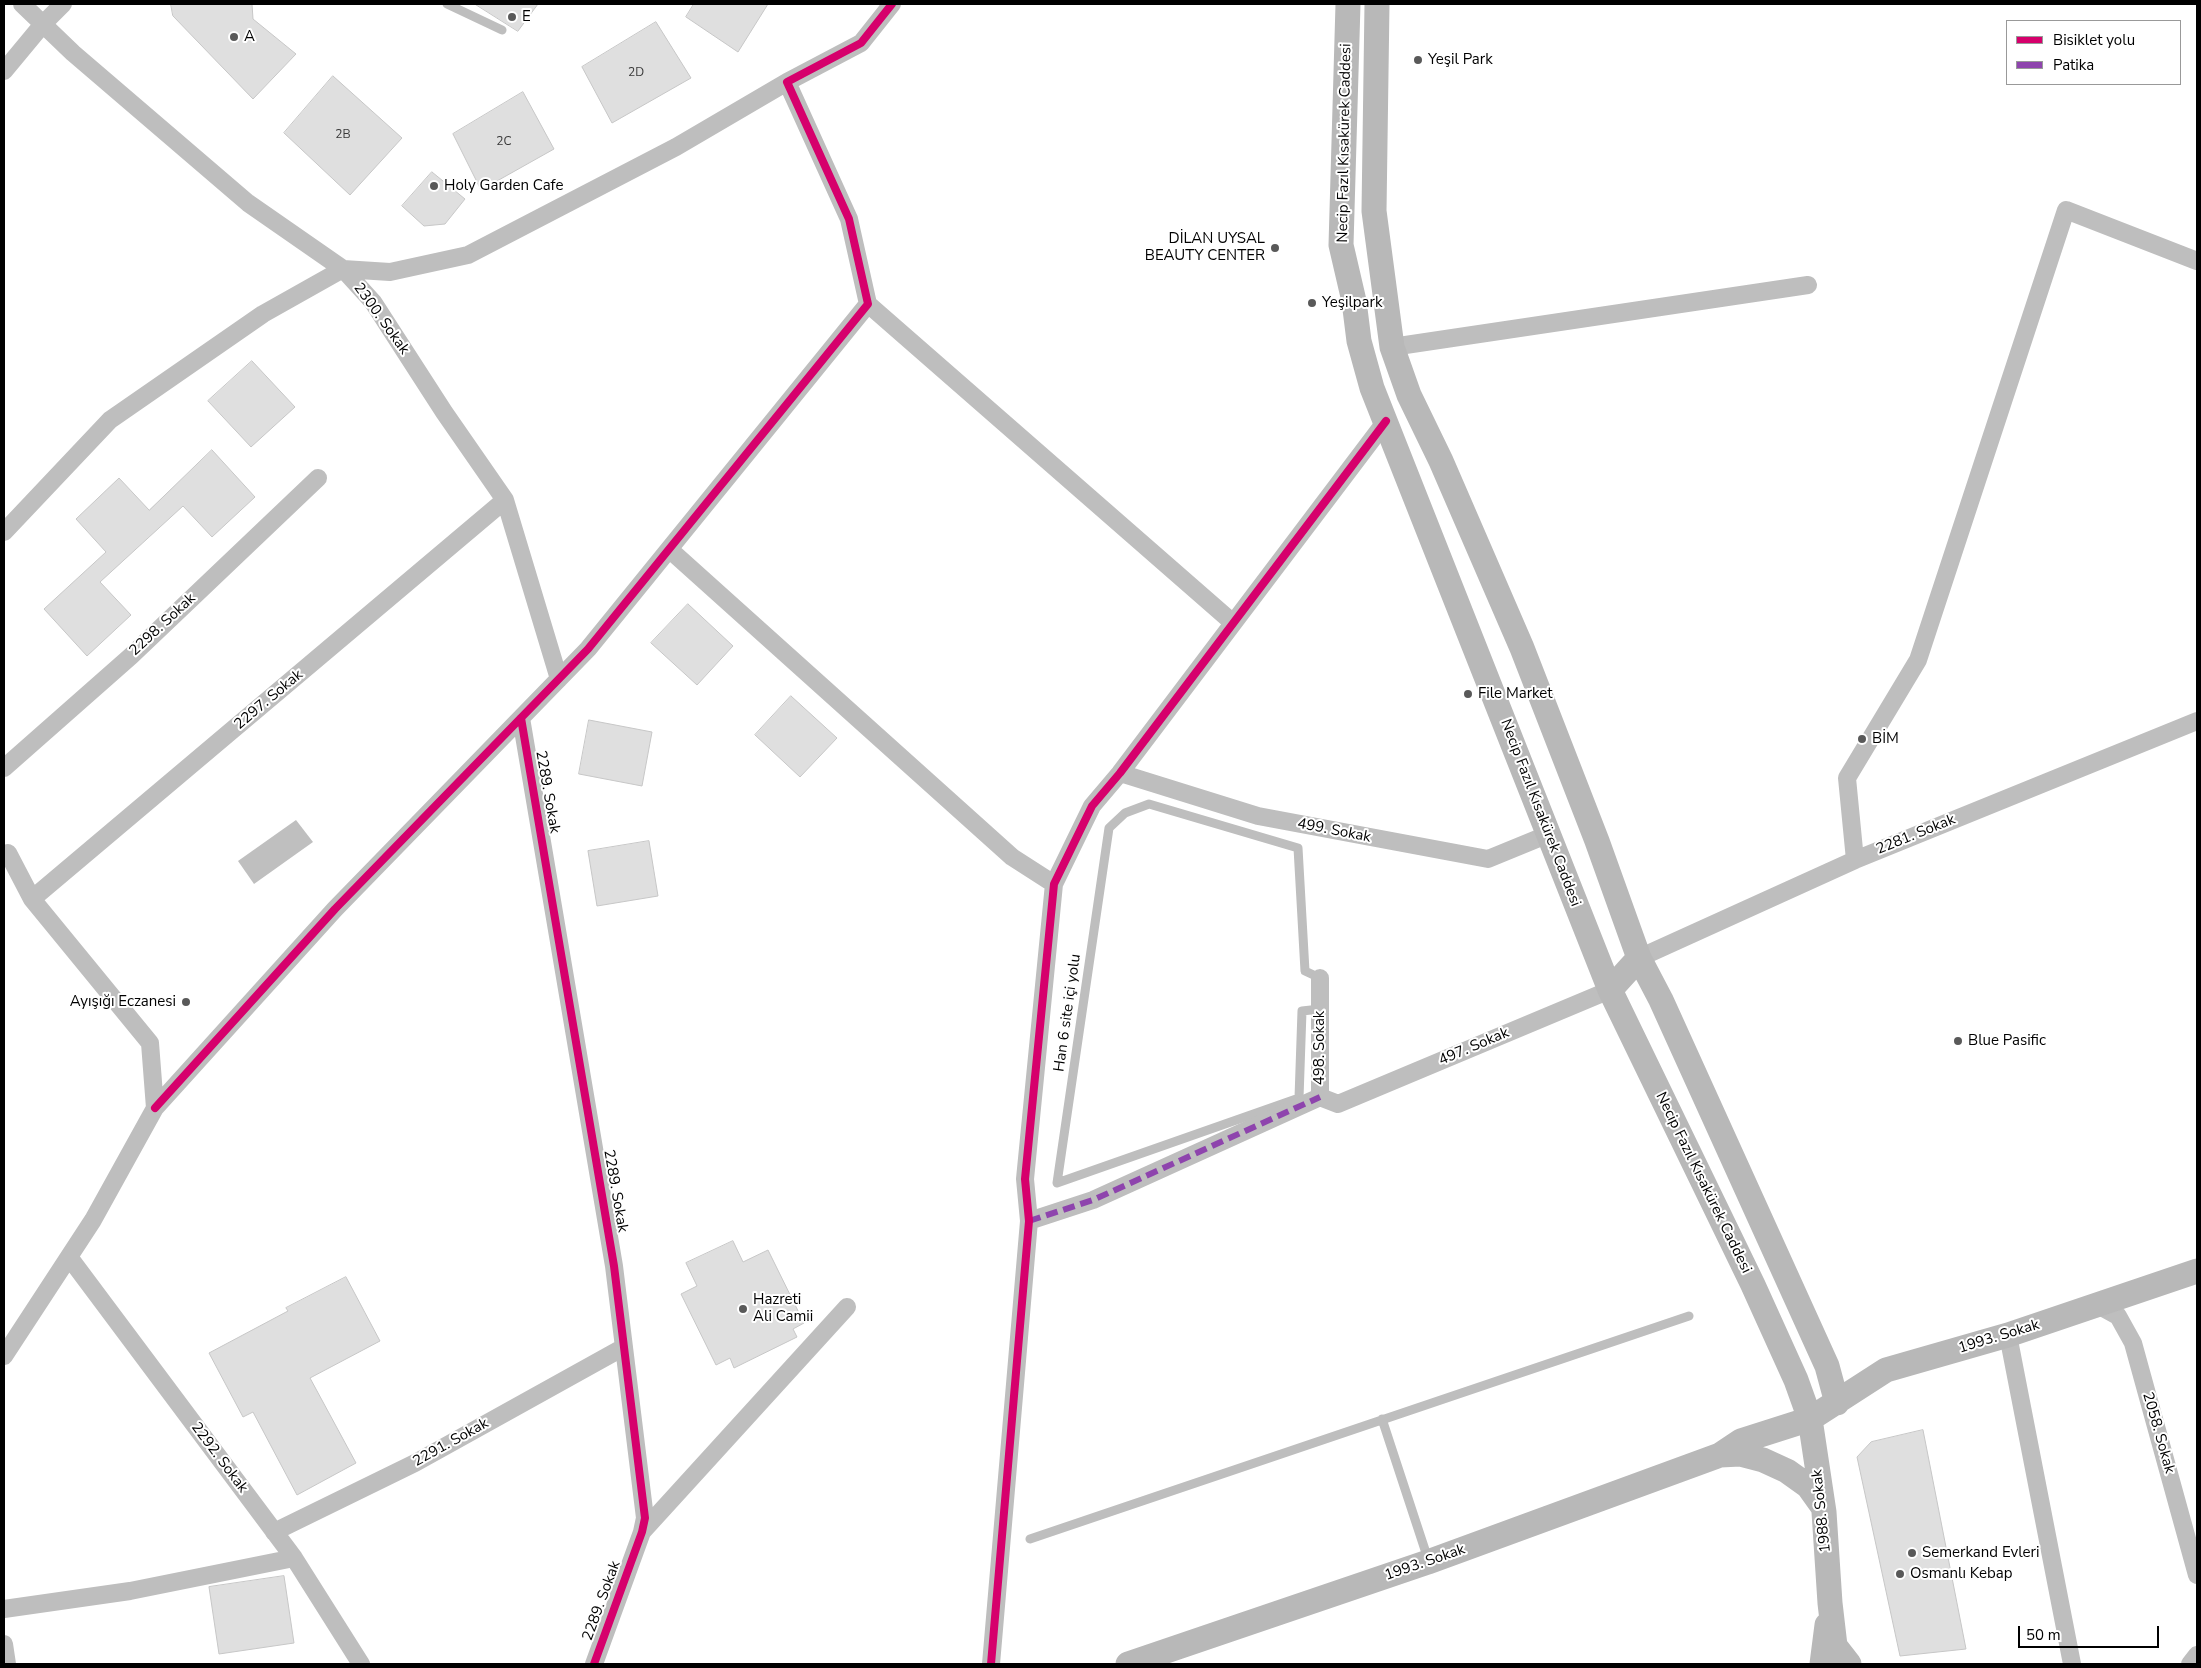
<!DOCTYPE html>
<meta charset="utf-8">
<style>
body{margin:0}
#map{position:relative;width:2201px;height:1668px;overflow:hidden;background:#fff;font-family:"Nunito Sans",sans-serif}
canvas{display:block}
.frame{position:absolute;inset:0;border:5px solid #000;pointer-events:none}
.legend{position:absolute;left:2006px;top:20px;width:175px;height:65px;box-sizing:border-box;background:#fff;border:1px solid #999;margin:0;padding:6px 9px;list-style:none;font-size:15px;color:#000}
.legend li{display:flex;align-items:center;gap:10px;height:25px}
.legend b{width:25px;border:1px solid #999}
.scale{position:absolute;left:2018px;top:1626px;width:141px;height:22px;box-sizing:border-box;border:2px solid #000;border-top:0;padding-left:6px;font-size:15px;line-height:18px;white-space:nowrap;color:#000;-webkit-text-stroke:4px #fff;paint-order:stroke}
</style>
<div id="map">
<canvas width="2201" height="1668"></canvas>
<div class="frame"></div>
<ul class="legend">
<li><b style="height:6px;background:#d6006c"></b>Bisiklet yolu</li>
<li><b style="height:6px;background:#8e44ad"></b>Patika</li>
</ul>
<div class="scale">50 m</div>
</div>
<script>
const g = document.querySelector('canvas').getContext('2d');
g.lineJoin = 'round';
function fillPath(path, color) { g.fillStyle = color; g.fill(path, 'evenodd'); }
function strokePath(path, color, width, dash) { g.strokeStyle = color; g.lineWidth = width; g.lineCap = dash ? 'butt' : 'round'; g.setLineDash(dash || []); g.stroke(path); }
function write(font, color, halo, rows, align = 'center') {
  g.font = font + ' "Nunito Sans",sans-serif'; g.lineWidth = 4; g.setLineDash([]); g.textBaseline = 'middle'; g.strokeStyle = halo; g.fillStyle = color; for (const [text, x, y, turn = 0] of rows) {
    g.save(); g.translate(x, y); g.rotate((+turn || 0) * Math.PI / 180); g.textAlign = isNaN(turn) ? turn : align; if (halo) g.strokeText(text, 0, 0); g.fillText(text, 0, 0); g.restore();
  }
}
const water = new Path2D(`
 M296 820 313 842 254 884 238 861Z`);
const building = new Path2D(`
 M171 4H252L253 19 296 54 253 99 173 16Z
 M475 4H538L518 31Z
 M694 4H768L738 52 686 17Z
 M656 22 691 78 612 123 582 67Z
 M333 76 402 138 350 195 284 133Z
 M523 92 554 149 481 190 453 134Z
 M432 172 465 199 445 224 424 226 402 206Z
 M252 361 295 407 251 447 208 401Z
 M212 450 255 497 212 537 183 506 100 582 131 615 87 656 44 609 106 552 76 519 119 478 149 510Z
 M688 604 733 646 697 685 651 643Z
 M791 696 837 738 800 777 755 735Z
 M589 720 652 732 642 786 579 774Z
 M649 841 658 896 597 906 588 851Z
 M733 1241 743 1262 768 1250 804 1323 793 1329 797 1337 734 1368 730 1358 716 1365 681 1294 697 1286 686 1263Z
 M346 1277 380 1341 310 1378 356 1463 297 1495 253 1412 243 1417 209 1353 288 1311 286 1308Z
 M1923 1430 1966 1649 1900 1656 1857 1457 1871 1442Z
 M284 1576 294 1643 219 1654 209 1587Z`);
const lane = new Path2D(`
 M447 4 502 30
 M1320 978 1305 971 1298 848 1149 804 1125 813 1109 828 1057 1183 1299 1098 1302 1011 1320 1009
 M1382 1419 1428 1559
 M1030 1539 1689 1316`);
const street = new Path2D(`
 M22 4 73 53 248 203 343 269 390 272 468 255 676 147 787 82
 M4 71 43 24 63 4
 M868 304 1232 622
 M1392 347 1808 285
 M4 532 110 420 263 314 343 269 373 302 444 412 505 500 559 679
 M669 549 1012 857 1054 884
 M521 718 614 1266 645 1518 642 1532 594 1664
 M4 768 131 656 318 478
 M1120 773 1258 816 1488 859 1549 834
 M1855 860 1847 778 1918 660 2066 210 2197 261
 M32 899 505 500
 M1639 958 1855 860 2197 721
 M1320 978V1097L1338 1104 1610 990
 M155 1108 335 909 588 649 868 304 849 219 787 82 861 43 892 4
 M1029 1221 1093 1200 1320 1097
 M69 1257 294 1558 361 1664
 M2098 1305 2118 1316 2133 1343 2197 1575
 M2008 1335 2072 1664
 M4 1356 93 1220 155 1108 150 1043 32 899 8 853
 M274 1532 415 1463 624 1347
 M642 1532 847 1307
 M4 1609 130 1591 294 1558
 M4 1644 7 1664
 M991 1664 1029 1221 1025 1179 1054 884 1092 806 1120 773 1386 421
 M2190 1664 2197 1655`);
const secondary = new Path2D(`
 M1348 4 1341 245 1354 301 1359 341 1372 388 1610 990 1753 1285 1796 1380 1810 1419 1824 1512 1830 1603 1835 1646 1849 1664
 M1377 4 1374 211 1392 347 1409 395 1441 461 1522 648 1597 841 1639 958 1661 1000 1827 1366 1837 1403
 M1610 990 1639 958
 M1823 1507 1808 1486 1787 1471 1763 1460 1740 1454 1720 1455 1741 1441 1810 1419 1886 1370 2008 1335 2197 1271
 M1128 1664 1428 1562 1720 1455
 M1822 1664 1827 1625`);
const quiet = new Path2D(`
 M1029 1221 1093 1200 1320 1097`);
const cycleway = new Path2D(`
 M521 718 614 1266 645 1518 642 1532 594 1664
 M155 1108 335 909 588 649 868 304 849 219 787 82 861 43 892 4
 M991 1664 1029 1221 1025 1179 1054 884 1092 806 1120 773 1386 421`);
const markers = [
 [512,17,5,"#595959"],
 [234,37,5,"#595959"],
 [1418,60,5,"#595959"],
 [434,186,5,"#595959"],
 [1275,248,5,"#595959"],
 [1312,303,5,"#595959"],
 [1468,694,5,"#595959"],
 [1862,739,5,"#595959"],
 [186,1002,5,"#595959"],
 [1958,1041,5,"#595959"],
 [743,1309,5,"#595959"],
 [1912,1553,5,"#595959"],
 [1900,1574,5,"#595959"]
];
const numberNames = [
 ["2D",636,73],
 ["2B",343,135],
 ["2C",504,142]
];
const poiNames = [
 ["E",522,17],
 ["A",244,37],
 ["Yeşil Park",1428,60],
 ["Holy Garden Cafe",444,186],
 ["DİLAN UYSAL",1265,239,"right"],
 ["BEAUTY CENTER",1265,256,"right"],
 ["Yeşilpark",1322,303],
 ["File Market",1478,694],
 ["BİM",1872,739],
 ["Ayışığı Eczanesi",176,1002,"right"],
 ["Blue Pasific",1968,1041],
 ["Hazreti",753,1300],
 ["Ali Camii",753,1317],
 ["Semerkand Evleri",1922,1553],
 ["Osmanlı Kebap",1910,1574]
];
const streetNames = [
 ["Necip Fazıl Kısakürek Caddesi",1345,143,-89],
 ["2300. Sokak",381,319,54],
 ["2298. Sokak",163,625,-43],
 ["2297. Sokak",269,700,-40],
 ["2289. Sokak",547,792,80],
 ["Necip Fazıl Kısakürek Caddesi",1540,813,69],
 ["499. Sokak",1334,831,11],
 ["2281. Sokak",1916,835,-22],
 ["Han 6 site içi yolu",1068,1013,-82],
 ["497. Sokak",1474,1047,-23],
 ["498. Sokak",1320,1048,-90],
 ["Necip Fazıl Kısakürek Caddesi",1703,1183,64],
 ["2289. Sokak",615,1191,80],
 ["1993. Sokak",1999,1337,-17],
 ["2058. Sokak",2158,1433,74],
 ["2291. Sokak",451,1443,-29],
 ["2292. Sokak",219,1458,53],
 ["1988. Sokak",1822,1511,-96],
 ["1993. Sokak",1425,1563,-19],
 ["2289. Sokak",602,1601,-70]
];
fillPath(water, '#bfbfbf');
fillPath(building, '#dfdfdf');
strokePath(building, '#c7c7c7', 1);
strokePath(lane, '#bebebe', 9);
strokePath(street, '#bebebe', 18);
strokePath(secondary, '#b8b8b8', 25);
strokePath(quiet, '#8e44ad', 6, [12, 6]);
strokePath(cycleway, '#d6006c', 8);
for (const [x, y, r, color] of markers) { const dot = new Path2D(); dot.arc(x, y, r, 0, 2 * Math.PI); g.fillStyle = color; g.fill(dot); strokePath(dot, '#fff', 2); }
write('12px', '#383838', null, numberNames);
write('15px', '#000', '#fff', poiNames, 'left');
write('15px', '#000', '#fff', streetNames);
</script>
